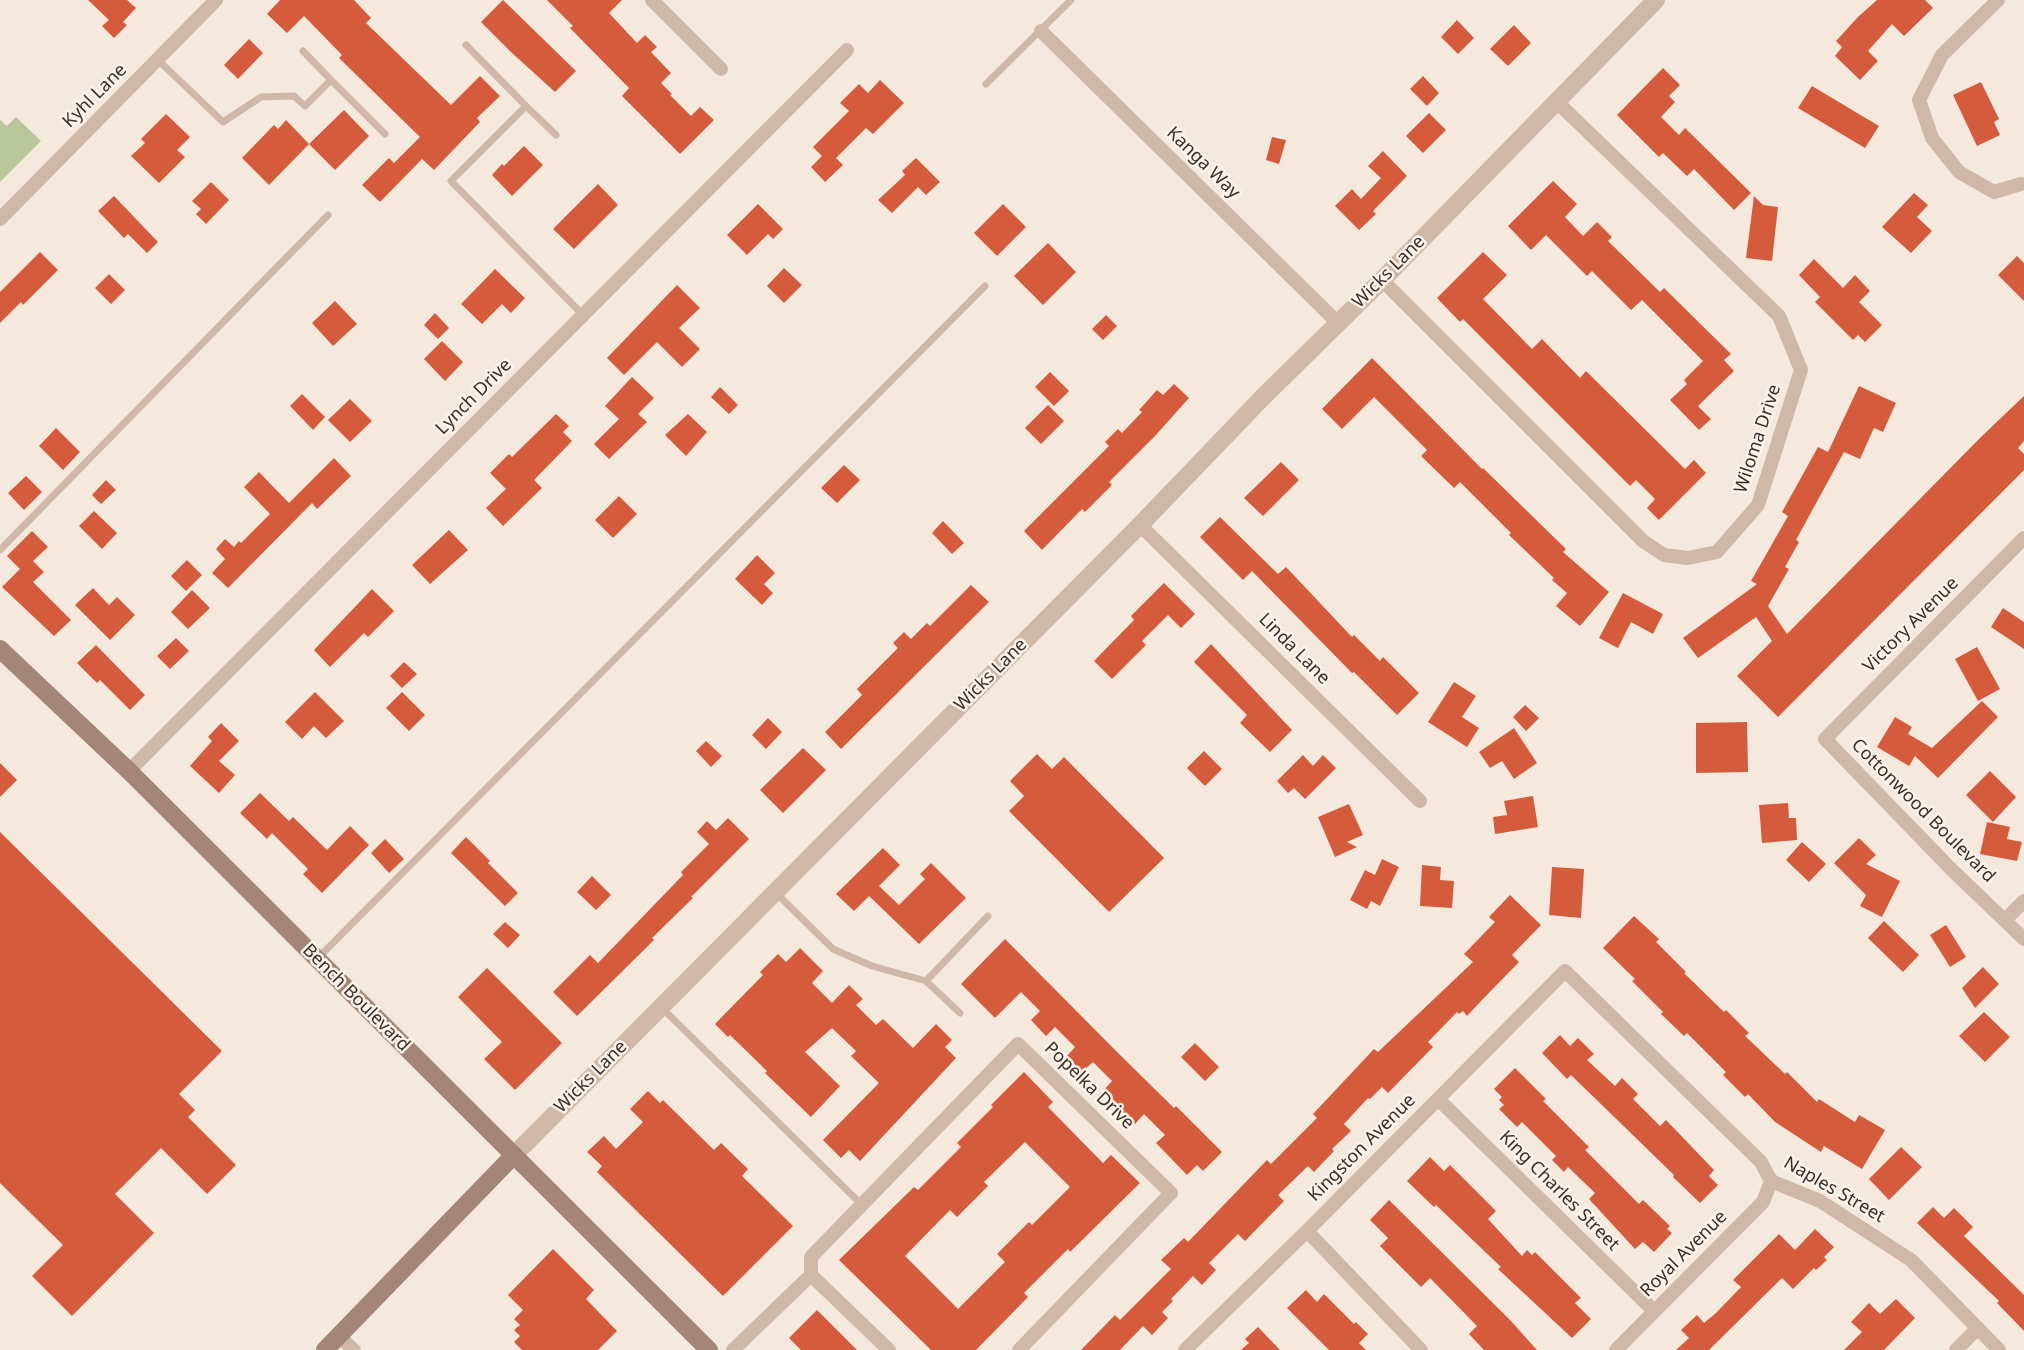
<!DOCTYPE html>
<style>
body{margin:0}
canvas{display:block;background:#f5e9dd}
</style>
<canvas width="2024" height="1350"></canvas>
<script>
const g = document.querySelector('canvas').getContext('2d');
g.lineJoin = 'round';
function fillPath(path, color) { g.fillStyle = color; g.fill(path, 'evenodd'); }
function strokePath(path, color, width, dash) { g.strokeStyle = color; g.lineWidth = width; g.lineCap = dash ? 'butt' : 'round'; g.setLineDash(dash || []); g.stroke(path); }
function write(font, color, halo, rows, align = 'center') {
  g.font = font + ' "Noto Sans",sans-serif'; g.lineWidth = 5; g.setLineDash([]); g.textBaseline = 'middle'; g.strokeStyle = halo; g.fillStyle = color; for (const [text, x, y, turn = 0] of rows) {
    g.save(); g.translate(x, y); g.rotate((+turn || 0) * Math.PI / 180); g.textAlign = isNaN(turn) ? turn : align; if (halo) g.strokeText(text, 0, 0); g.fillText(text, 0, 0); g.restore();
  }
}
const green = new Path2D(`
 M16 117 41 141 0 182V120L7 126Z`);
const building = new Path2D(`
 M88 0H127L136 8 123 22 127 25 114 38 102 26 109 20Z
 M280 0H354L371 18 366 23 451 105 480 76 500 96 477 118 480 122 434 170 422 159 380 202 362 185 389 158 394 163 420 137 339 58 342 55 304 16 287 33 267 14Z
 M503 0 576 71 555 92 512 53 481 22Z
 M547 0H622L609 13 637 43 645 35 657 47 651 52 671 73 661 83 672 94 670 95 691 116 700 107 714 120 680 154 622 96 629 88 570 28 573 26Z
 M1877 0H1925L1933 8 1904 36 1892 24 1868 51 1878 61 1860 80 1835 56 1842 47 1836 41 1858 17Z
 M1457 20 1474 38 1458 54 1441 37Z
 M1514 25 1531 43 1508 66 1490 49Z
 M249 39 263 53 238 79 224 65Z
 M1663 68 1680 85 1669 96 1675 102 1661 117 1679 135 1685 128 1751 193 1734 210 1694 169 1687 176 1663 153 1659 157 1617 115Z
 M1423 76 1439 93 1427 106 1410 89Z
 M880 80 904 103 873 134 866 128 836 158 843 165 825 182 811 167 822 156 813 147 849 111 840 103 859 84 868 93Z
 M1981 82 1999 119 1994 122 2000 135 1977 146 1953 95Z
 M1812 86 1879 126 1865 148 1798 108Z
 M344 110 369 136 335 170 309 144 269 185 242 158 274 125 278 129 286 120 309 144Z
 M1429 113 1446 130 1423 153 1406 136Z
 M166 114 190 137 177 150 185 157 159 183 131 156 145 143 141 139Z
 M1272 137 1286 140 1279 164 1266 160Z
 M524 146 543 165 512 196 492 175 502 164 504 166Z
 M1383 151 1407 176 1373 211 1376 214 1359 230 1335 206 1352 189 1361 199 1381 178 1368 166Z
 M916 158 940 182 926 195 918 187 892 213 878 200 905 175 902 171Z
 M1553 181 1577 204 1565 217 1583 236 1597 222 1612 237 1608 241 1660 292 1664 288 1731 354 1724 360 1734 371 1698 406 1711 419 1699 430 1670 400 1687 384 1684 380 1703 361 1642 300 1631 310 1592 271 1587 276 1546 235 1531 250 1508 226Z
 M211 182 229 200 206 224 196 214 201 209 192 201Z
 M598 184 618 205 574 249 553 229Z
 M1914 193 1928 205 1917 217 1932 231 1911 253 1882 227Z
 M114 196 158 242 147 253 128 234 124 238 98 211Z
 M1754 196 1763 205 1778 207 1772 261 1746 258Z
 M758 204 783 229 773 239 768 234 747 255 727 235Z
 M1003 204 1026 227 997 256 974 233Z
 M1048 243 1076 272 1043 305 1014 276Z
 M40 252 58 270 23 305 21 302 0 323V292Z
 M1483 252 1507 275 1483 299 1532 349 1542 339 1580 378 1586 371 1685 469 1694 460 1706 473 1659 520 1647 508 1655 499 1636 480 1630 486 1463 319 1460 322 1437 298Z
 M2017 256 2024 263V301L1998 275Z
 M1814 259 1843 288 1855 275 1870 291 1859 302 1882 325 1865 342 1858 335 1853 340 1815 302 1820 297 1799 275Z
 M784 268 802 285 784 303 767 286Z
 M495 269 525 298 511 313 502 304 482 324 461 304Z
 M109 274 125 290 111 304 95 288Z
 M677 285 700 308 679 328 700 349 682 367 657 342 624 375 607 358Z
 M335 301 357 324 333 346 312 323Z
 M435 313 449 328 438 339 424 325Z
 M1106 315 1117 326 1103 340 1092 329Z
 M442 341 463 362 445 381 424 359Z
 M1372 358 1482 469 1483 468 1566 549 1563 552 1609 592 1580 626 1556 606 1567 593 1552 580 1554 578 1509 535 1511 533 1460 482 1454 488 1421 456 1427 450 1374 397 1342 429 1322 409Z
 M1050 372 1069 391 1054 406 1035 387Z
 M632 377 654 398 638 414 647 422 609 459 594 444 619 419 605 406Z
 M1174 384 1189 398 1155 436 1109 482 1112 485 1085 512 1082 509 1042 550 1024 531 1109 446 1105 442 1118 429 1122 433 1142 412 1139 410 1157 390 1163 395Z
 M1859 386 1896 403 1883 432 1874 428 1860 459 1844 452 1796 540 1799 542 1785 567 1789 569 1768 606 1787 634 1981 437 2024 396V441L2018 448 2024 454V470L1778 717 1737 676 1772 641 1756 617 1698 658 1683 638 1757 584 1751 581 1788 516 1782 512 1818 447 1828 452Z
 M720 387 738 405 729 414 711 397Z
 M302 394 325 417 313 430 290 406Z
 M350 399 372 421 350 442 328 420Z
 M1048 405 1064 421 1041 444 1025 428Z
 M556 414 569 426 563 432 572 441 534 480 542 488 503 526 486 508 506 489 490 473 509 454 512 457Z
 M688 414 707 432 686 456 665 435Z
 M56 428 80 452 63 470 39 446Z
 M334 458 351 476 317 509 312 503 228 588 212 573 225 559 216 549 225 539 234 547 239 541 241 543 270 514 244 487 259 472 289 503Z
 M1281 462 1299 480 1263 516 1244 498Z
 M844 465 860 480 837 503 821 488Z
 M26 476 42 492 24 510 8 493Z
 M106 480 116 490 101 504 92 495Z
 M619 496 637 514 613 538 595 520Z
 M94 511 117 533 102 549 79 526Z
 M1220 517 1278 574 1286 567 1352 637 1354 635 1380 661 1383 657 1419 693 1397 715 1354 672 1352 673 1252 571 1243 580 1200 537Z
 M943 521 964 543 952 554 932 533Z
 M449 530 468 550 430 584 412 565Z
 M32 531 48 547 33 561 44 572 33 582 71 620 54 636 2 587 20 569 7 556Z
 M757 555 775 573 764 584 773 593 762 605 735 579Z
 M187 560 202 575 186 591 171 576Z
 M1164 583 1195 614 1181 628 1168 615 1142 641 1146 645 1112 679 1094 661 1134 620 1131 616Z
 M971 585 989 602 841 749 825 732 862 695 857 689 898 648 893 643 904 632 911 639 927 623 930 626Z
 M93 588 109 605 117 597 135 615 110 640 75 605Z
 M372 589 394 611 368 637 364 633 330 667 314 650Z
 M192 590 210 608 188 629 171 612Z
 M1623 593 1663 614 1653 634 1631 622 1618 648 1599 638Z
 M2003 608 2024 622V649L1991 627Z
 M176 638 189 651 170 669 157 656Z
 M1211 644 1292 730 1270 752 1240 723 1247 715 1194 662Z
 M96 645 145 695 130 710 100 680 97 683 77 663Z
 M1977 647 2000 689 1978 701 1955 659Z
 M404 662 417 674 402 688 390 676Z
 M1454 682 1476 696 1462 717 1479 728 1467 747 1428 722Z
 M315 692 344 721 326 738 314 726 302 739 285 722Z
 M402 692 425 715 409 731 386 708Z
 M1982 701 1998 717 1938 778 1915 756 1909 766 1877 747 1895 717 1912 727 1908 734 1932 748Z
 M1525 705 1539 718 1526 731 1513 717Z
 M768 718 782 732 766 749 752 735Z
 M1747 722 1748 772 1696 773V723Z
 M221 723 239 741 219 761 235 775 219 793 190 766 212 741 208 737Z
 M1514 728 1537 763 1514 779 1502 761 1490 768 1479 752Z
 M706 741 722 756 711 767 696 751Z
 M803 748 826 770 783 813 760 790Z
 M1204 751 1222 769 1205 786 1187 768Z
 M1037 754 1052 769 1064 757 1164 858 1109 912 1009 811 1024 796 1010 781Z
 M1303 755 1313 766 1323 755 1336 768 1305 799 1294 788 1288 793 1277 781Z
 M0 763 17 780 0 797Z
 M1990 771 2016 797 1993 822 1966 795Z
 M260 793 289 821 293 817 327 850 350 826 369 845 322 893 303 874 308 869 272 833 267 839 240 813Z
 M1533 796 1538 827 1495 834 1493 817 1507 815 1504 801Z
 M1788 803 1789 818H1796L1797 840 1762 843 1759 805Z
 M1349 804 1363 835 1347 842 1357 847 1335 857 1318 817Z
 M728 818 749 839 691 897 693 898 652 938 654 940 577 1016 553 992 590 955 598 963 683 875 681 872 709 844 697 832 707 821 716 830Z
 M1987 822 2010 827 2007 839 2022 842 2017 861 1980 854Z
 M0 832 222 1051 179 1094 195 1110 188 1117 236 1165 207 1194 161 1148 115 1194 154 1233 72 1316 32 1276 63 1245 0 1183Z
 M466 837 490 861 488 863 518 893 505 906 451 853Z
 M1859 838 1876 855 1866 864 1900 881 1882 917 1860 906 1866 895 1834 863Z
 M385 839 404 859 389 873 371 853Z
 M1802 842 1826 864 1809 882 1786 860Z
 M883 848 900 865 879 886 899 905 925 879 920 874 931 863 966 898 919 944 869 896 854 911 836 894Z
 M1382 859 1399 867 1380 906 1371 901 1367 909 1350 900 1365 870 1375 875Z
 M1422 865 1441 867 1440 880 1454 881 1452 908 1420 906Z
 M1552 867 1584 869 1581 918 1549 915Z
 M592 876 611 895 596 910 577 892Z
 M1510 895 1541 925 1512 955 1519 962 1482 1000 1467 1016 1463 1011 1459 1014 1457 1012 1428 1042 1433 1047 1388 1093 1382 1087 1370 1099 1368 1098 1344 1124 1351 1131 1332 1149 1334 1151 1314 1172 1308 1166 1278 1195 1284 1201 1245 1241 1238 1234 1209 1263 1216 1270 1202 1285 1193 1276 1171 1299 1173 1301 1162 1312 1168 1318 1152 1335 1143 1326 1120 1350H1081L1115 1315 1120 1320 1171 1269 1161 1260 1184 1238 1188 1242 1267 1160 1271 1164 1317 1118 1313 1114 1374 1049 1378 1052 1473 962 1464 954 1495 922 1489 917Z
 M1634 916 1659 939 1656 942 1686 972 1684 973 1724 1012 1726 1010 1749 1033 1745 1036 1785 1074 1787 1072 1817 1102 1819 1099 1855 1122 1859 1115 1885 1130 1862 1169 1824 1146 1821 1152 1775 1122 1748 1094 1745 1097 1723 1075 1726 1072 1687 1033 1684 1036 1661 1014 1663 1012 1632 981 1635 979 1603 948Z
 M1884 921 1919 955 1903 972 1868 938Z
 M505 922 520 935 508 948 493 934Z
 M1946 925 1966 957 1950 967 1930 935Z
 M1005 939 1117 1052 1174 1108 1176 1106 1222 1152 1203 1171 1197 1165 1187 1175 1156 1143 1165 1135 1144 1114 1135 1124 1102 1092 1112 1081 1093 1062 1082 1072 1067 1056 1075 1047 1055 1027 1046 1036 1031 1020 1040 1011 1021 992 995 1018 961 984Z
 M800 948 823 971 812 983 832 1003 849 985 863 999 856 1005 876 1025 883 1019 913 1048 936 1024 952 1040 945 1047 956 1058 860 1161 849 1150 841 1158 823 1140 879 1083 851 1056 856 1051 832 1028 805 1052 840 1086 811 1117 765 1073 767 1071 730 1035 728 1037 715 1024 763 975 760 972 778 954 786 962Z
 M1983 967 1999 984 1975 1008 1962 988Z
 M487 968 562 1043 515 1090 484 1059 502 1042 458 997Z
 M1984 1012 2010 1037 1985 1062 1959 1036Z
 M1560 1035 1570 1046 1578 1038 1594 1054 1587 1060 1615 1086 1622 1078 1638 1094 1633 1099 1660 1126 1666 1120 1714 1170 1709 1176 1718 1185 1700 1203 1673 1177 1674 1175 1571 1075 1567 1079 1542 1053Z
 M1195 1043 1219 1067 1205 1081 1181 1057Z
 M1515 1068 1546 1099 1543 1101 1589 1147 1585 1150 1639 1204 1643 1200 1670 1226 1667 1229 1672 1233 1654 1252 1643 1242 1635 1249 1589 1199 1595 1193 1568 1167 1564 1172 1552 1160 1556 1156 1522 1122 1517 1127 1499 1109 1504 1105 1499 1100 1502 1097 1494 1089Z
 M1024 1072 1053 1102 1048 1107 1103 1163 1111 1155 1140 1183 1070 1252 1068 1249 1024 1293 1028 1297 976 1350H931L839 1260 914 1187 918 1190 961 1147 957 1143 993 1107 991 1105ZM1025 1142 1070 1187 1032 1225 1029 1222 997 1254 1005 1262 958 1309 905 1256 950 1210 957 1217 988 1186 984 1182Z
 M648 1091 660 1103 663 1100 714 1150 721 1143 748 1169 742 1176 793 1226 723 1296 597 1172 602 1166 587 1152 604 1136 616 1149 643 1122 630 1109Z
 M1901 1147 1922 1167 1889 1200 1869 1179Z
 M1430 1157 1444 1171 1450 1165 1496 1211 1488 1219 1522 1256 1527 1250 1532 1255 1535 1252 1581 1298 1575 1303 1591 1319 1572 1338 1498 1269 1501 1267 1436 1205 1434 1207 1407 1181Z
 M1389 1200 1510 1320 1537 1350H1484L1469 1334 1477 1326 1430 1278 1421 1287 1380 1246 1388 1238 1370 1220Z
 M1933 1207 1944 1218 1954 1208 1973 1227 1964 1236 2024 1295V1331L1997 1303 1999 1301 1917 1223Z
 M1815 1229 1834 1247 1824 1257 1827 1260 1816 1270 1814 1268 1793 1289 1782 1278 1709 1350H1676L1689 1338 1681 1330 1697 1315 1704 1323 1716 1313 1741 1287 1733 1280 1779 1234 1795 1250Z
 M553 1249 594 1290 586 1299 617 1331 598 1350H522L514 1342 520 1336 514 1330 520 1325 514 1319 523 1310 508 1295Z
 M1306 1290 1317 1302 1324 1294 1354 1324 1356 1322 1368 1334 1359 1343 1366 1350H1329L1287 1308Z
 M1896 1299 1915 1318 1884 1350H1844L1862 1332 1851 1322 1869 1303 1880 1314Z
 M817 1310 857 1350H801L789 1338Z
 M1258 1327 1280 1350H1241L1249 1343 1245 1339Z`);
const service = new Path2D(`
 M466 45 526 106 451 181 583 315
 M303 51 331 80
 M158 60 223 122 261 97 294 96 305 106 331 80 385 134
 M986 84 1071 0
 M526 106 556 135
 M0 550 328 215
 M775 892 833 949 872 966 926 981 960 1013
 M318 958 985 286
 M926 981 988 916
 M661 1007 862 1205`);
const minor = new Path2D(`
 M652 0 721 69
 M1998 0 1942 55 1919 100 1932 138 1959 172 1994 192 2021 184
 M1041 31 1338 323
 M0 219 216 0
 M1382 280 1643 541 1664 555 1688 558 1717 552 1758 505 1801 370 1779 316 1557 102
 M1140 525 1420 801
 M2024 538 1825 739 1952 870 2024 939
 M129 771 847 50
 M2005 920 2024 901
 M1438 1099 1654 1311
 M1307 1231 1421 1350
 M339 1336 354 1350
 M733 1350 811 1275
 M889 1350 811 1275V1257L1018 1044 1171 1193 1019 1350
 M1185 1350 1307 1231 1565 971 1761 1162 1771 1181 1820 1201 1911 1260 1999 1350
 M1616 1350 1763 1202 1771 1181
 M1956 1350 1978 1328`);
const tertiary = new Path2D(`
 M514 1155 1140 525 1263 397 1382 280 1656 0`);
const secondary = new Path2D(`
 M0 649 129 771 709 1350
 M325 1350 514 1155`);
const streetNames = [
 ["Kyhl Lane",95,96,-45],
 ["Kanga Way",1203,163,44],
 ["Wicks Lane",1389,272,-45],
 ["Lynch Drive",474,397,-45],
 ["Wiloma Drive",1758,439,-72],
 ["Victory Avenue",1911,625,-45],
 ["Linda Lane",1294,649,45],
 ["Wicks Lane",991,675,-45],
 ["Cottonwood Boulevard",1923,811,45],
 ["Bench Boulevard",356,998,45],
 ["Wicks Lane",591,1077,-45],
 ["Popelka Drive",1089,1086,44],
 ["Kingston Avenue",1362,1148,-45],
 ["Naples Street",1834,1190,30],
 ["King Charles Street",1559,1191,45],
 ["Royal Avenue",1684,1254,-45]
];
fillPath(green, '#b9c69a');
fillPath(building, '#d45b3c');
strokePath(service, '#cfb8a7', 7);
strokePath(minor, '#cfb8a7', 14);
strokePath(tertiary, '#cfb8a7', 18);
strokePath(secondary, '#a38678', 18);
write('18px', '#3b2d28', '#fcf3ea', streetNames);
</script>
